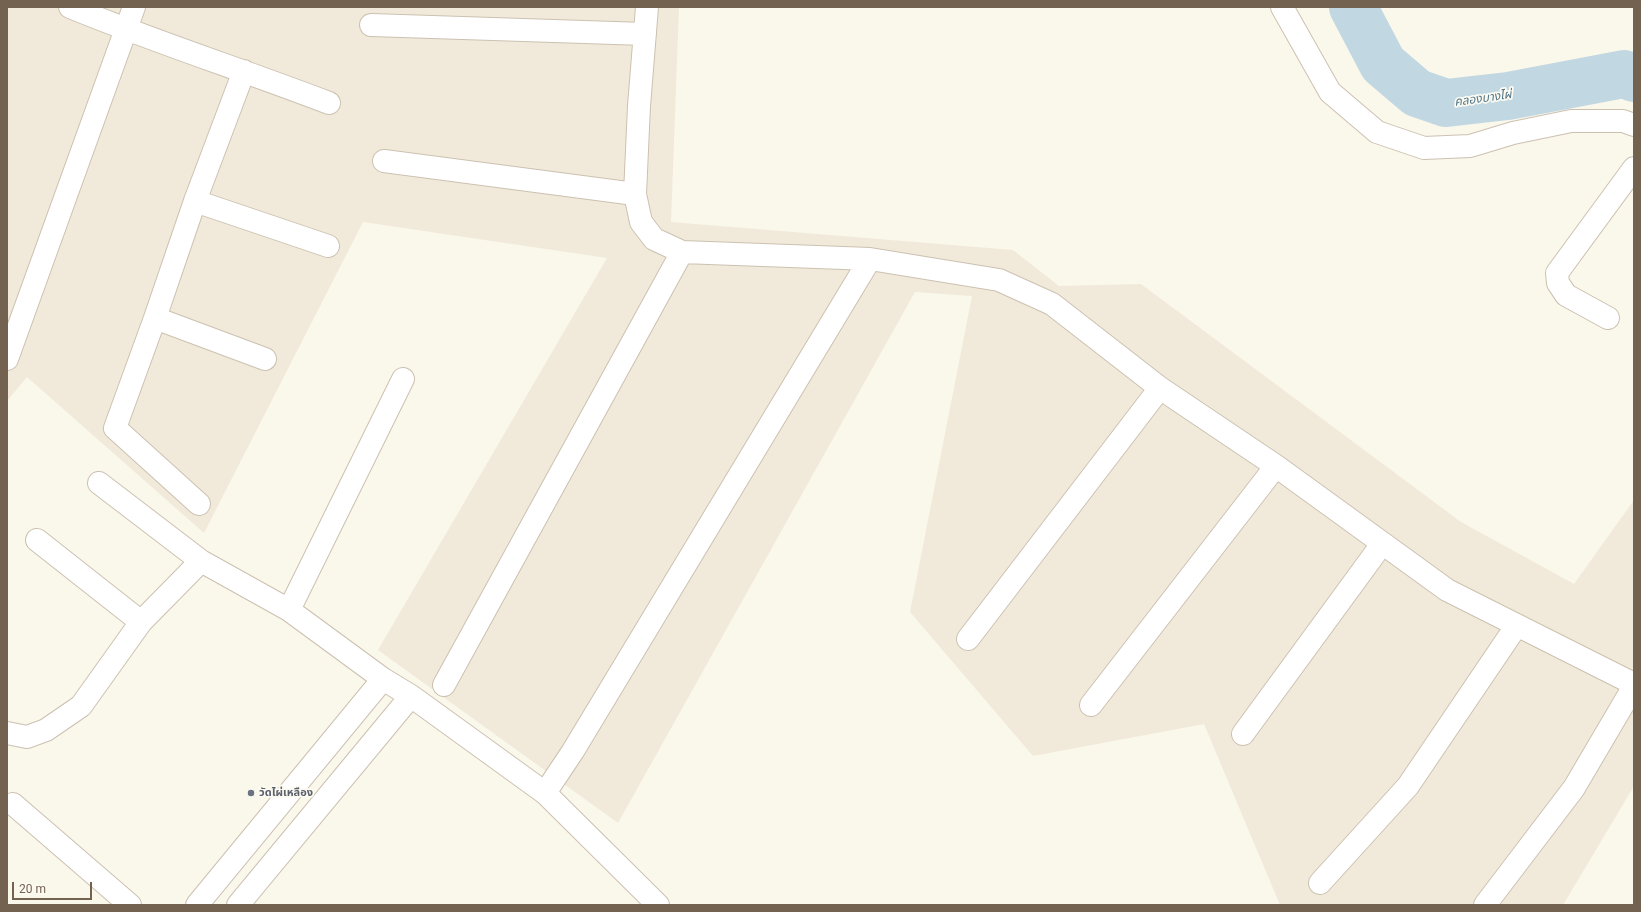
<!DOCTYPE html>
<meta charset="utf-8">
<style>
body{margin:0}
#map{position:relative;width:1641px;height:912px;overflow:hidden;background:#faf7eb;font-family:Roboto,sans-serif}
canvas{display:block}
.frame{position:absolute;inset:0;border:8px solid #736250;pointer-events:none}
.scale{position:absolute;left:12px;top:882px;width:80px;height:18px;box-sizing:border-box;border:2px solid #736250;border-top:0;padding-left:5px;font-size:12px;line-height:14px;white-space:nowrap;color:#736250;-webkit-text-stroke:3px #fdfaf1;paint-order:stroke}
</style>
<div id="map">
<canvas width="1641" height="912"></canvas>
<div class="frame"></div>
<div class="scale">20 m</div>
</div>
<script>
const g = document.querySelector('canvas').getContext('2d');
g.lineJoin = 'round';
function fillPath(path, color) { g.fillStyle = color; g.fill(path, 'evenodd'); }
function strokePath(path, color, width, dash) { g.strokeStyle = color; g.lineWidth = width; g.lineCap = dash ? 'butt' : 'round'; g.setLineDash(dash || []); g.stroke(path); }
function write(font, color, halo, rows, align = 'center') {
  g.font = font + ' Roboto,"Noto Sans Thai",sans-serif'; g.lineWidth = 3.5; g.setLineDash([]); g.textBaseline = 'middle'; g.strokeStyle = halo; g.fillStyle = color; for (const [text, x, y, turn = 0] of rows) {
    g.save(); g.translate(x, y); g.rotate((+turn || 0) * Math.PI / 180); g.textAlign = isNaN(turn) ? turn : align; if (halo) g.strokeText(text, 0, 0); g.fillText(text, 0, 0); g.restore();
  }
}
const residential = new Path2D(`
 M7 7H679L671 222 1013 250 1059 286 1141 284 1461 522 1574 584 1634 500V786L1563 905H1280L1204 724 1033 756 910 612 972 296 915 292 618 823 378 650 607 258 363 222 204 533 27 377 7 401Z`);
const river = new Path2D(`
 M1353 7 1383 64 1417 93 1446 103 1508 96 1624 74 1634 78`);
const minor = new Path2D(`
 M70 7C155 42 243 70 329 103
 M647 7 639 106 635 194 641 222 654 239 682 252 870 259 999 280 1052 304 1160 388 1276 466 1447 590 1634 684
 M1282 7 1330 92 1377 132 1424 148 1470 146 1513 133 1571 121H1623L1634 125
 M371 25 645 34
 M384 161 635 194
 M195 201 328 246
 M155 318 265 359
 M1608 318 1566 295 1558 283 1557 273 1634 168
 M7 359 134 7
 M99 483 201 561 289 610 383 679 411 696 545 793 658 905
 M199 504 115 428 155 318 195 201 244 71
 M37 540 141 622
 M289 610 403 379
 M968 639 1160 388
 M444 685 682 252
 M1091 705 1276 466
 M7 733 27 737 46 730 81 706 141 622 201 561
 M1243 734 1382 544
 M545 793 573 751 870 259
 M13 804 130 905
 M1320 883 1408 786 1517 625
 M197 905 383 679
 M238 905 411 696
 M1485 905 1574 788 1634 686`);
const markers = [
 [251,793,4,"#6b7280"]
];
const worshipNames = [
 ["วัดไผ่เหลือง",259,793]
];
const waterNames = [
 ["คลองบางไผ่",1483,99,-8]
];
fillPath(residential, '#f1eada');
strokePath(river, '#c1d7e2', 48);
strokePath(minor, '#ccc1b1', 24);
strokePath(minor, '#fff', 22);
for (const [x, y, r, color] of markers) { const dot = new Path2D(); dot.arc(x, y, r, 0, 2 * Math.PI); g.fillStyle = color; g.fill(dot); strokePath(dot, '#fdfaf1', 1.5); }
write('bold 11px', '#5b616d', '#fdfaf1', worshipNames, 'left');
write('italic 12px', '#50768a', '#fdfaf1', waterNames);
</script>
